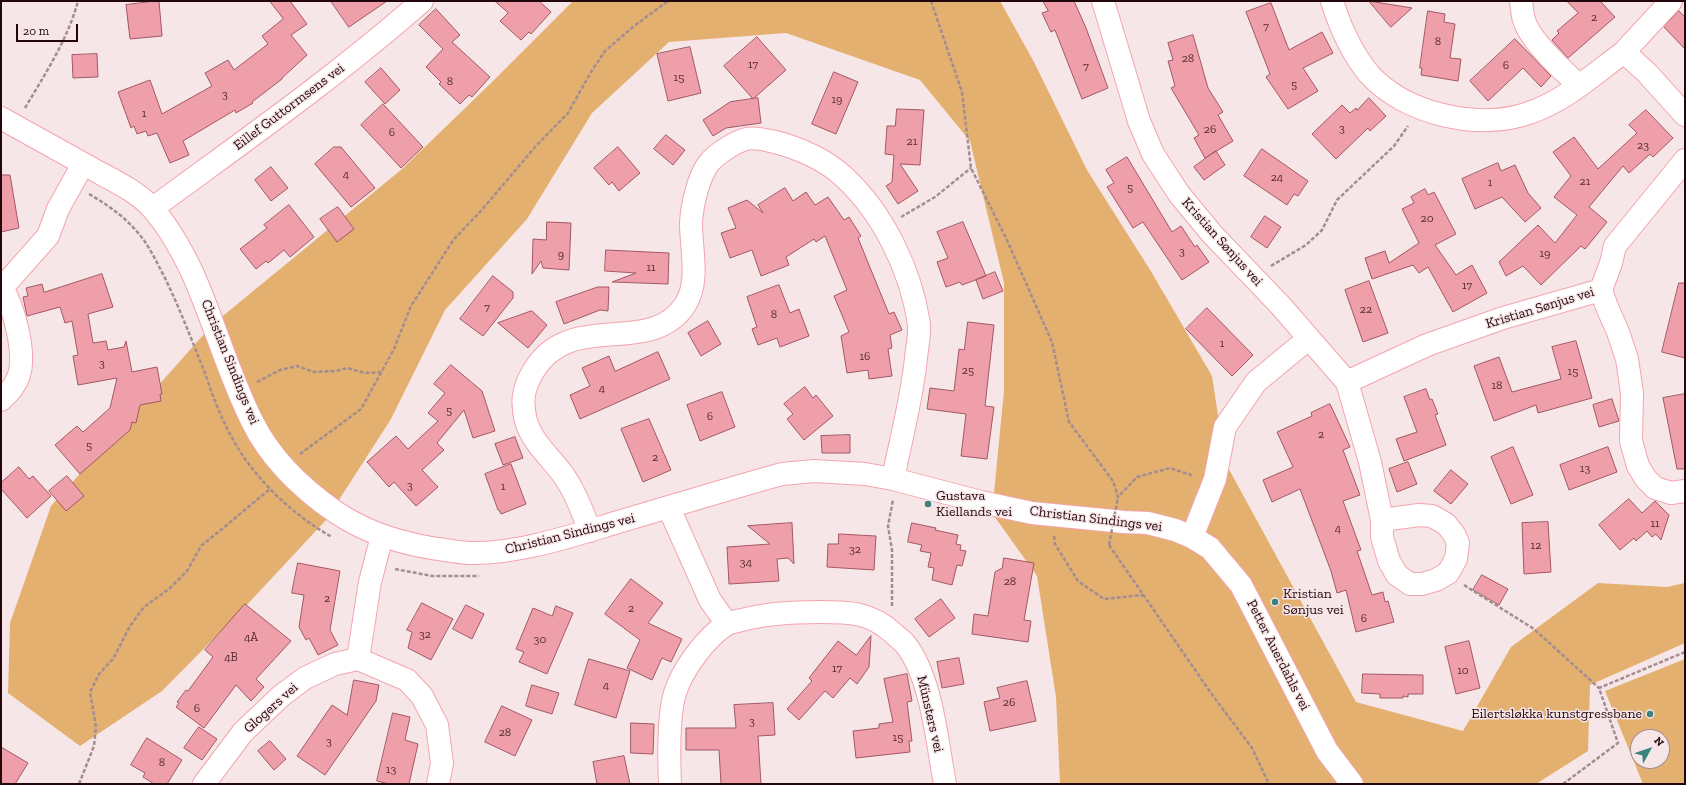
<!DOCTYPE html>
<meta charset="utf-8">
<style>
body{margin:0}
#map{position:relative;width:1686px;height:785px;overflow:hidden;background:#f7e6e8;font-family:"Zilla Slab",serif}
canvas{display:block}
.frame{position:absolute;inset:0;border:2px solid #23070c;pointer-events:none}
.north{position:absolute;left:1630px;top:729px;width:40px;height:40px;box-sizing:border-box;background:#f7e6e8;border:1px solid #a28d90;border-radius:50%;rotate:50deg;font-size:11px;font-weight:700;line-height:16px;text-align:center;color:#23070c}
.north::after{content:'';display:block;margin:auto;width:14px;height:18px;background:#3a827e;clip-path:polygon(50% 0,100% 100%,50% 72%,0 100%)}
.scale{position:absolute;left:16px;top:24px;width:62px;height:18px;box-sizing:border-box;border:2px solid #23070c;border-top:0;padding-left:5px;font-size:12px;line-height:14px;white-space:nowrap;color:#23070c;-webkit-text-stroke:3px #f7e6e8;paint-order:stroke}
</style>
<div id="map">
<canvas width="1686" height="785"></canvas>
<div class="frame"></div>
<div class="north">N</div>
<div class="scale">20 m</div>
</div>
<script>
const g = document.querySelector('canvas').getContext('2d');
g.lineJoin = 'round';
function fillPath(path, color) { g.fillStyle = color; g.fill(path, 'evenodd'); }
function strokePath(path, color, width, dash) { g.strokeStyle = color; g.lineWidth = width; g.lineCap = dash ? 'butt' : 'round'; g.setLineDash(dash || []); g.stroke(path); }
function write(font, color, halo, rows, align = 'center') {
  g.font = font + ' "Zilla Slab",serif'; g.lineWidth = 3; g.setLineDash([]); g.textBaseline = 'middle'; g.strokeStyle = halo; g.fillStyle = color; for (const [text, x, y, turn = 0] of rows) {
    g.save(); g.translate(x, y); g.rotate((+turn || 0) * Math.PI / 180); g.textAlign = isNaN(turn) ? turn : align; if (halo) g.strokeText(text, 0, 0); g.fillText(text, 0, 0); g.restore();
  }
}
const green = new Path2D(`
 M573 1H1000L1034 62 1087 170 1152 273 1212 376 1225 462 1356 702 1463 731 1511 647 1598 583 1667 587 1685 583V643L1590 685 1588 751 1536 784H1060L1056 697 1037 576 992 513 1004 391V283L970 141 920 80 786 33 669 42 592 113 527 219 445 310 391 419 326 520 243 609 162 691 80 746 8 693 10 623 51 506 213 324 402 169 489 85Z
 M1685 659V784H1643L1605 691ZM1638 737H1662V761H1638Z`);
const building = new Path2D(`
 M159 1 162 36 130 39 126 5Z
 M270 1H290L307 24 291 35 307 55 282 78V79L252 102 253 103 236 113 235 110 183 141 189 155 170 163 157 133 148 136 146 131 137 134 134 126 131 128 118 92 150 80 162 114 212 86 205 73 228 60 234 70 268 44 262 36 283 19Z
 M331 1H387L349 27Z
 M495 1H539L551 12 531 34 529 32 521 40 500 21 508 13Z
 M1043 1H1074L1086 28 1108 88 1082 99 1055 30 1051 32 1042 13 1048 11Z
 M1369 1 1412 8 1391 27Z
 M1567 1H1600L1615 17 1568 58 1552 40 1559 33 1557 31 1578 13Z
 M1271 3 1289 50 1322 32 1333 53 1303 68 1318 91 1288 109 1266 77 1270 74 1246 12Z
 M436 9 460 35 452 42 490 77 472 97 469 95 460 104 439 84 441 82 426 67 443 49 419 25Z
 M1428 11 1445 14 1444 22 1455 24 1450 58 1461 59 1458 81 1421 75 1422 68H1420Z
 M1679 11 1685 17V49L1664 27Z
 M1193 35 1208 88 1223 112 1218 115 1233 141 1205 158 1194 138 1199 135 1171 88 1175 86 1168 61 1173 60 1168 43Z
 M757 37 786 70 753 99 724 66Z
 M1515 39 1551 76 1541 87 1523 68 1488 101 1470 81Z
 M690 47 701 93 668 101 657 54Z
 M97 54 98 77 73 78 72 55Z
 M381 68 400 90 385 104 365 82Z
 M834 72 858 82 836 134 812 124Z
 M758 98 761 123 726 128 713 136 703 120 730 102Z
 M1369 98 1386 116 1370 131 1368 128 1336 159 1312 134 1342 105 1350 113 1356 108 1357 110Z
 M383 104 423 147 401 168 361 125Z
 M897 109 924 110 920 165 900 164 918 191 898 204 886 186 892 182 894 155 885 154 887 126H895Z
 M1646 110 1673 138 1653 157 1650 154 1629 173 1623 166 1589 207 1607 222 1585 249 1581 246 1541 285 1523 266 1506 276 1499 262 1538 225 1555 243 1577 215 1554 197 1571 176 1553 152 1574 137 1598 169 1637 133 1629 125Z
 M666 135 685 150 673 165 654 149Z
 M334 147H341L375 188 351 207 315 164Z
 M618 147 640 173 619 191 612 182 609 185 594 168Z
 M1262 149 1308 181 1298 196 1294 194 1287 205 1244 176Z
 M1216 151 1225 165 1204 180 1194 167Z
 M1127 157 1172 232 1181 226 1195 247 1197 245 1209 262 1182 280 1143 222 1133 228 1107 187 1114 183 1106 170Z
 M1498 163 1501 171 1515 165 1528 193 1541 208 1525 222 1502 197 1475 209 1462 179Z
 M271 167 288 188 271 201 255 180Z
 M1 175H10L19 228 1 232Z
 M785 188 793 201 806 192 815 205 828 197 844 220 849 217 861 236 858 238 889 314 894 312 902 330 890 335 892 348 888 349 892 376 869 379 868 370 847 373 841 336 849 332 834 296 847 290 825 236 816 242 814 239 786 257 789 265 761 276 752 250 730 258 721 233 736 228 728 208 747 200 763 213 758 205Z
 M1425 189 1428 195 1434 192 1456 234 1435 245 1456 275 1472 265 1487 293 1453 312 1428 267 1419 273 1413 265 1372 279 1365 258 1385 251 1389 263 1419 243 1402 209 1414 203 1411 197Z
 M289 205 314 237 290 257 284 250 268 263 266 261 256 269 240 249 267 228 264 225Z
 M338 207 354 229 337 242 320 219Z
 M1265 216 1281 227 1267 248 1251 237Z
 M547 222 571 223 569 270 543 268 541 261 532 274 533 239 546 240Z
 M963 222 986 276 962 285 960 282 946 287 937 262 948 258 937 232Z
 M606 250 669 253 668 284 612 282 636 273 605 271Z
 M995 272 1003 291 983 299 976 280Z
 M102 274 113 307 88 314 93 343 106 341 108 350 124 347 126 341 132 372 157 367 162 394H160L161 401 140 405 136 423 132 422 130 430 80 474 55 445 77 426 83 432 110 408 117 378 78 385 73 356 78 355 72 321 65 323 60 307 27 316 23 297 28 296 26 288 42 284 44 292Z
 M493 276 513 292V298L483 336 460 319Z
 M1369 281 1388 333 1363 342 1345 290Z
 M1679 283H1685V358L1662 352Z
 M779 285 790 313 799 309 809 336 780 347 777 338 758 345 752 329 757 327 747 297Z
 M598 287H609L608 311 600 310 564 324 556 302Z
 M1207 308 1253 355 1232 376 1186 329Z
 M532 311 547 325 528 348 498 323Z
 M708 321 721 344 701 356 688 333Z
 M968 322 994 325 985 406 994 407 987 459 961 456 966 414 927 409 930 388 954 391 959 349 964 350Z
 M1576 341 1592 398 1538 413 1536 405 1494 421 1474 366 1499 357 1512 392 1561 379 1552 347Z
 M658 352 670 379 580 419 570 395 590 386 582 368 609 356 615 371Z
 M451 365 482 391 495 431 473 438 464 410 437 443 444 450 422 470 438 487 416 506 394 482 389 487 367 462 396 436 408 449 438 421 428 413 445 393 434 384Z
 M805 387 813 398 816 395 833 416 804 440 787 419 793 414 784 404Z
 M1426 389 1430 400 1432 399 1438 414 1435 415 1446 445 1404 461 1396 439 1417 432 1404 397Z
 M722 392 735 427 700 441 687 405Z
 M1685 394V469H1677L1663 398Z
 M1612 399 1619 421 1599 427 1593 405Z
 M1330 404 1350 447 1343 450 1360 495 1343 501 1361 550 1357 551 1372 595 1383 592 1385 602 1388 601 1394 622 1356 632 1346 590 1337 593 1331 571 1300 489 1272 502 1263 480 1293 467 1277 432 1312 416 1311 413Z
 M649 419 671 470 643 482 621 429Z
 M850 435V453H822L821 436Z
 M515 437 523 458 503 465 495 444Z
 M1513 447 1533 495 1511 504 1491 457Z
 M1608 447 1617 472 1569 490 1560 465Z
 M1408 462 1417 484 1397 492 1389 469Z
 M511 464 526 504 501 514 499 510H498L485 474Z
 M19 467 29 479 33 476 51 496 27 518 1 489V483Z
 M1451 470 1468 484 1451 504 1434 491Z
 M67 476 84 496 66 511 49 491Z
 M1629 499 1642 513 1655 501 1669 515 1661 540 1656 534 1652 537 1647 531 1636 541 1634 538 1620 550 1599 525Z
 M1548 522 1551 572 1524 574 1522 523Z
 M792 523 794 564 788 558 777 559 779 581 729 584 727 547 770 544 748 526Z
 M912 523 936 528 935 530 958 535 956 544 961 545 960 550 966 551 962 566 957 565 952 585 932 580 934 568 928 567 931 553 920 551 922 545 908 542Z
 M839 534 876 536 874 570 827 567 828 544H838Z
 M1004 558 1034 563 1024 620 1031 621 1028 642 972 634 974 614 988 616 995 572 1002 568Z
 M298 563 340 571 330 630 338 645 318 655 309 638 306 640 299 627 304 595 292 593Z
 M1482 575 1508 589 1499 605 1473 590Z
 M631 579 663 603 648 623 682 639 671 662 662 658 652 680 627 668 640 640 605 614Z
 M941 599 955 618 929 637 915 619Z
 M422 603 453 619 431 660 408 648 412 632 407 630Z
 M245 604 291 641 256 679 264 687 251 701 236 685 204 728 176 707 179 703 177 702 186 690 188 691 213 657 205 650Z
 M466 605 484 614 472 639 453 629Z
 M556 606 573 613 547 674 519 662 524 652 516 649 533 608 552 616Z
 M871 636 869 667 857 684 850 678 833 698 825 691 799 720 787 709 812 681 809 678 838 641 856 655Z
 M1469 641 1480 688 1456 694 1445 647Z
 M959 658 964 684 942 688 937 662Z
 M589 659 630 671 616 718 575 705Z
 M907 674 912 701 907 702 912 741H909L910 752 856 758 853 731 879 728V724L893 722 884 679Z
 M1363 674 1423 675V694H1408V697L1403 696V698H1380V694L1362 693Z
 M354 680 379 685 376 701 325 775 297 756 332 705 347 715Z
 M1027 681 1036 721 990 731 984 702 1000 698 997 688Z
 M532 685 559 693 552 714 526 706Z
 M773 703 775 735 758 736 761 784H721L719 750H686V728H736L734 705Z
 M502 706 532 720 515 756 485 742Z
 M393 713 410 717 405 740 418 744 409 784H389L377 781Z
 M631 723 654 724 653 754 631 753Z
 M199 727 217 739 202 760 184 748Z
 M147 738 182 760 167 784H154L143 777 145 773 131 765Z
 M270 741 286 759 274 770 258 751Z
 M1 747 28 763 15 784H1Z
 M624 756 630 784H597L593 762Z`);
const path = new Path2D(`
 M931 1 962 92 971 168 1006 238 1052 342 1069 422 1113 481 1118 497 1137 477 1170 468 1194 476
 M25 108C45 74 68 39 78 1
 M89 194C108 205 125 217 139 234 150 247 157 263 165 278 180 309 192 341 205 373 213 397 222 421 235 443 256 480 294 516 332 537
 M901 217 935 197 971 168
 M1271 266 1306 245 1322 230 1337 200 1394 146 1408 126
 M257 382 280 370 297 366 314 372 336 371 347 368 365 373 382 372
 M300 454 361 409 394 349 411 306 454 239 480 212 535 147 568 113 591 72 605 51 634 26 668 1
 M1054 536 1055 544 1078 581 1104 599 1143 595
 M1109 545 1213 696 1252 748 1269 784
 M395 569 432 576H479
 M1464 585 1534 629 1599 688
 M892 606V550L888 526 893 500
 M79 784 94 746 96 727 90 692 99 674 113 659 130 626 144 607 169 589 187 571 201 546 222 529 270 489
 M1563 784 1618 743 1599 688 1685 652`);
const minor = new Path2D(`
 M1103 1 1139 121 1153 154 1179 194 1212 234 1280 305 1347 382 1370 462 1382 520V537L1389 561 1397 575 1410 584H1422L1436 580 1448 573 1456 559 1458 543 1454 534 1446 524 1432 516 1419 515 1382 520
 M1332 1C1340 27 1351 52 1369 74 1405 114 1479 131 1529 113 1565 101 1594 74 1624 52
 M1521 1C1522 7 1522 14 1524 20 1530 41 1563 70 1579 86
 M1671 1 1624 52 1647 73 1685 115
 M1 118C30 134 60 151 89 167 110 179 136 190 152 208 169 227 181 249 192 272 214 321 228 373 252 421 271 460 302 489 337 513 370 535 406 545 445 550 453 551 462 553 470 553 515 554 565 538 608 525 666 508 724 490 782 474L814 471 865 474 893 479 981 502 1032 513 1124 522 1148 523 1175 530 1192 537 1210 548 1241 585 1327 751 1352 784
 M1685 160 1615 246 1611 263 1601 290 1607 307 1618 332 1627 359 1632 393 1631 441 1638 466 1646 479 1655 488 1671 493 1685 491
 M153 208C244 141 337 76 422 1
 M1347 382 1427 345 1503 318 1601 290
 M1 400C8 394 16 384 19 375 26 353 14 307 2 288L48 236 58 209 83 164
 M669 508 710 600 727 624
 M590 531C582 511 575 491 562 473 550 457 532 442 526 421 521 401 523 388 534 370 571 309 650 358 685 305 700 282 691 250 691 223 692 206 698 177 709 163 716 154 735 142 746 139 754 137 767 140 775 142 799 148 826 160 844 177 884 214 911 271 919 324 920 335 917 347 916 358 912 399 901 438 893 479
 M1192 537 1215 479 1225 427 1256 382 1308 339
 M358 659 370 582 382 536
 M204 784 243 732 281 696 305 678 335 664 358 659 407 680 422 696 437 725 442 763 438 784
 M670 784C669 760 668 716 675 693 682 670 706 637 727 624 731 622 737 621 742 620 767 613 793 612 820 612 849 612 870 612 893 633 897 637 903 641 906 645 932 679 937 742 945 784`);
const pathBridge = new Path2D(`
 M1109 545 1118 497`);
const markers = [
 [928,504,4,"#3a827e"],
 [1275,602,4,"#3a827e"],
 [1650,714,4,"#3a827e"]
];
const numberNames = [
 ["2",1594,18],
 ["7",1266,27],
 ["8",1438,42],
 ["28",1188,59],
 ["17",753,65],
 ["6",1506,66],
 ["7",1086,67],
 ["15",679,78],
 ["8",450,82],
 ["5",1294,85],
 ["3",225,95],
 ["19",837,100],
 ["1",144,114],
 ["3",1342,129],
 ["26",1210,130],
 ["6",392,133],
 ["21",912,142],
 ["23",1643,146],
 ["4",346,175],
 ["24",1277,178],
 ["21",1585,182],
 ["1",1490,183],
 ["5",1130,188],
 ["20",1427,219],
 ["3",1182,252],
 ["19",1545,254],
 ["9",561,255],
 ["11",651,268],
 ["17",1467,286],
 ["7",487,308],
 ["22",1366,310],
 ["8",774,315],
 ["1",1222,344],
 ["16",865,357],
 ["3",102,364],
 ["25",968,371],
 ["15",1573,372],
 ["18",1497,386],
 ["4",602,389],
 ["5",449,411],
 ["6",710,417],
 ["2",1321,435],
 ["5",89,446],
 ["2",655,458],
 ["13",1585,469],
 ["3",410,486],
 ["1",503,487],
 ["11",1655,524],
 ["4",1338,529],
 ["12",1536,546],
 ["32",855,550],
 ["34",746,563],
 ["28",1010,582],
 ["2",327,599],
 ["2",631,609],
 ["6",1364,619],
 ["32",425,635],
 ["4A",251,638],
 ["30",540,640],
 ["4B",231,658],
 ["17",837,669],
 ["10",1463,671],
 ["4",606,686],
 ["26",1009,703],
 ["6",197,709],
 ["3",752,722],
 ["28",505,733],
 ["15",898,738],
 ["3",329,742],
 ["8",162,763],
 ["13",391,770]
];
const streetNames = [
 ["Eillef Guttormsens vei",289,107,-37],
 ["Kristian Sønjus vei",1222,242,48],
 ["Kristian Sønjus vei",1540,308,-17],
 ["Christian Sindings vei",230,362,68],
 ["Christian Sindings vei",1096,519,7],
 ["Christian Sindings vei",570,534,-14],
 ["Petter Auerdahls vei",1278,655,63],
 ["Glogers vei",271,708,-42],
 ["Münsters vei",930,714,77]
];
const poiNames = [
 ["Gustava",936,496],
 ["Kiellands vei",936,512],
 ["Kristian",1283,594],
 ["Sønjus vei",1283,610],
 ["Eilertsløkka kunstgressbane",1642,714,"right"]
];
fillPath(green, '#e3b070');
fillPath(building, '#ef9fa9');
strokePath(building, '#a15863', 1);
strokePath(minor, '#f4a4ae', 24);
strokePath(path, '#a38d91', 2.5, [4, 2]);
strokePath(minor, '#fff', 22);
strokePath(pathBridge, '#a38d91', 2.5, [4, 2]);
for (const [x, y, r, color] of markers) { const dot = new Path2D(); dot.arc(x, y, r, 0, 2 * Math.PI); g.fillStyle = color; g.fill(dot); strokePath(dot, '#f7e6e8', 1.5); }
write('12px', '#562d33', null, numberNames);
write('14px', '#23070c', '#f7e6e8', streetNames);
write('14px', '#23070c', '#f7e6e8', poiNames, 'left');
</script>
